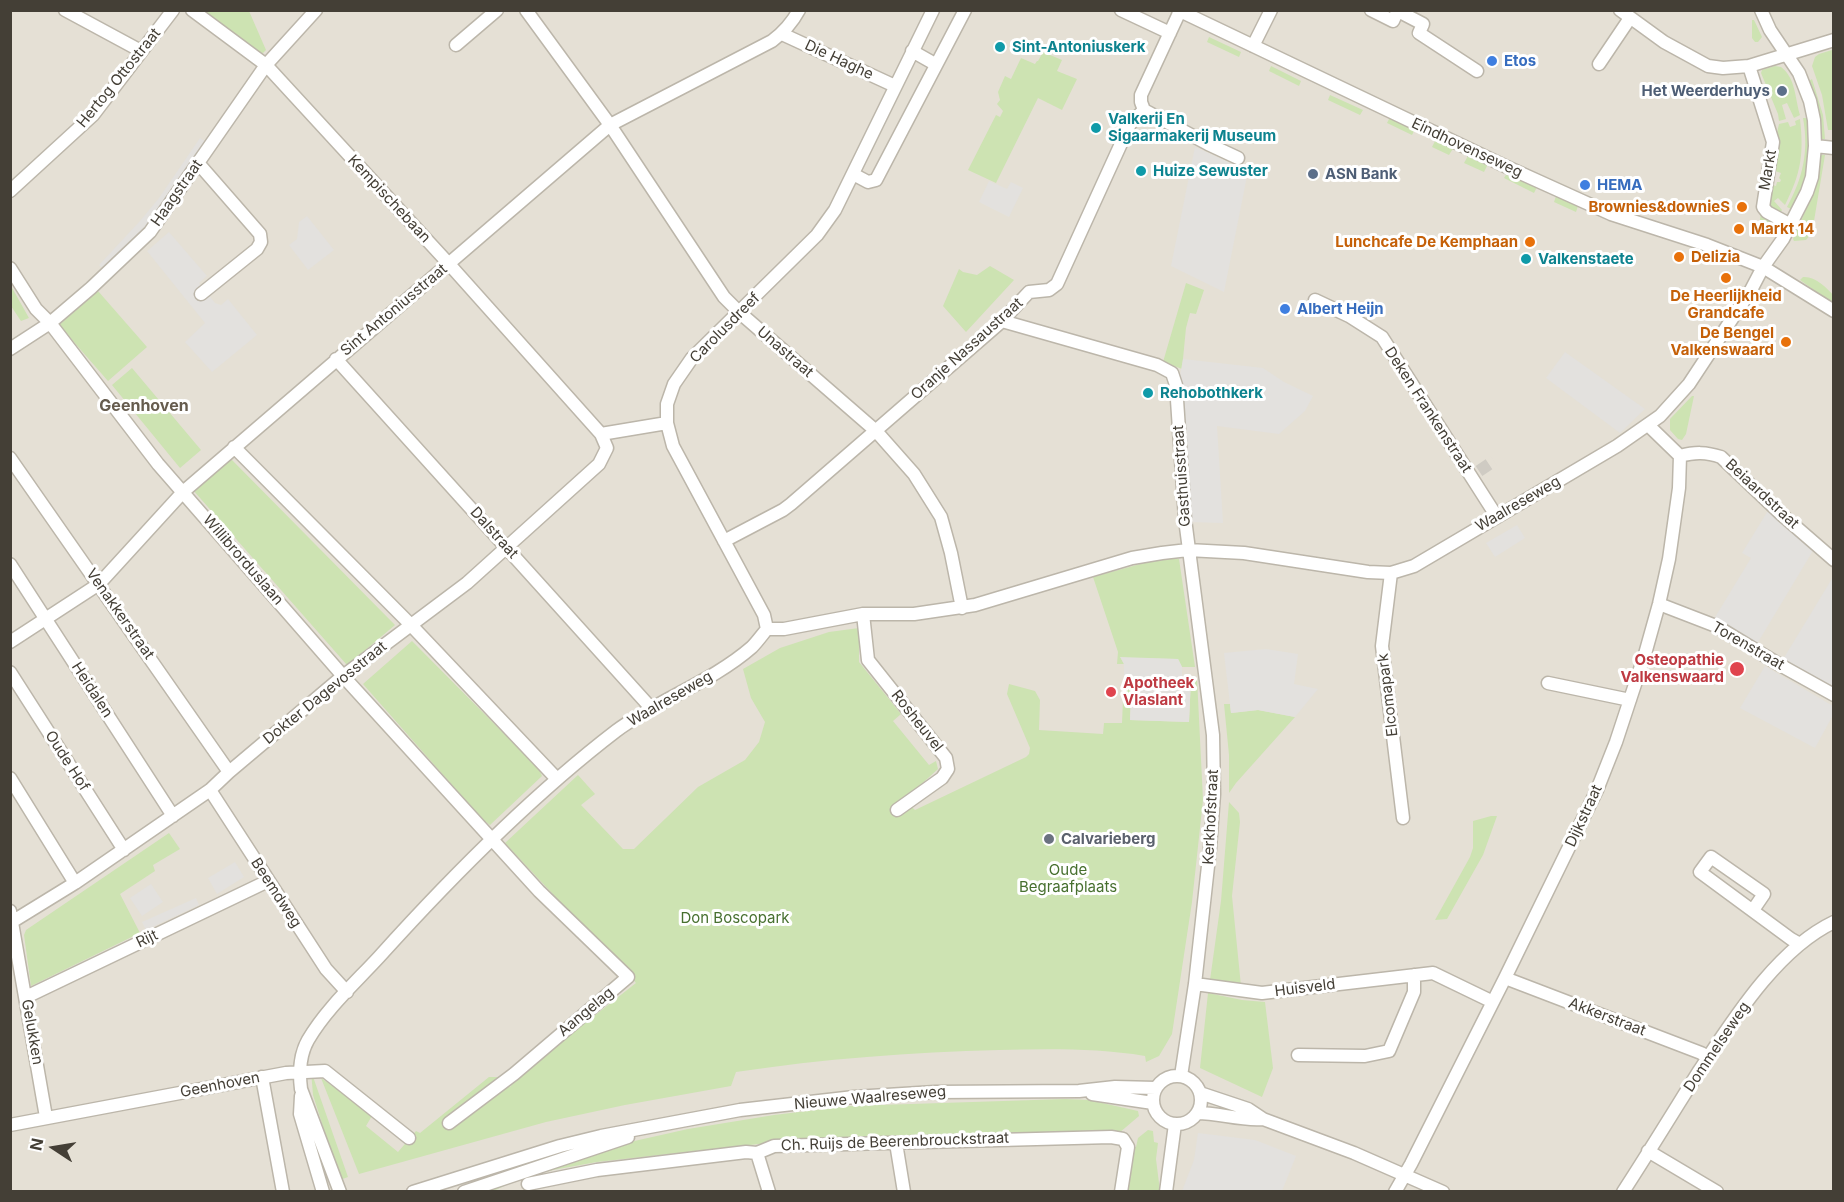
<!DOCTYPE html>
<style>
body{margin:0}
#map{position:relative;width:1844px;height:1202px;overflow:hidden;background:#f2eee6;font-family:Inter,sans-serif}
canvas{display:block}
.frame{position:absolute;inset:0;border:12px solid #443f36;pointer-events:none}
.north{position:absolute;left:24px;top:1118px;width:60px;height:60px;-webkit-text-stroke:4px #fff;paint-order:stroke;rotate:282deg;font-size:16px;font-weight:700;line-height:24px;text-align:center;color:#443f36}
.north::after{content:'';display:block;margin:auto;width:21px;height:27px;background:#443f36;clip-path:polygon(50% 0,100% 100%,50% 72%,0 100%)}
</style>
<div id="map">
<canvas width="1844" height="1202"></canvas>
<div class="frame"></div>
<div class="north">N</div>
</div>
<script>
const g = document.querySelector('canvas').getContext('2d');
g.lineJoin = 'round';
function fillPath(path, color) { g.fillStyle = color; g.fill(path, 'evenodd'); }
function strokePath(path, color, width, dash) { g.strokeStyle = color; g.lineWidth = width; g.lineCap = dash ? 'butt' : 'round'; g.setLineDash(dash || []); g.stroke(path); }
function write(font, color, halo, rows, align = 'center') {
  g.font = font + ' Inter,sans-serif'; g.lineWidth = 6; g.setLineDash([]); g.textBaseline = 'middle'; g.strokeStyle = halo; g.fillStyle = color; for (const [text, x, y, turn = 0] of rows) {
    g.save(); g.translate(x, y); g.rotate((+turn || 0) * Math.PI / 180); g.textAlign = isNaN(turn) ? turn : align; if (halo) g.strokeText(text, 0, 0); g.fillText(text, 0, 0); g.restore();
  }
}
const residential = new Path2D(`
 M11 11H1833V1191H11Z`);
const green = new Path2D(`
 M201 11H249L266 50 263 53 259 52Z
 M1752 20H1754L1762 37 1758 42H1755L1752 38Z
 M1209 37 1241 52 1239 57 1207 42Z
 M1832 50 1834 52 1833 143H1832V130H1828L1822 95 1812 66 1815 57 1819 54Z
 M1043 52 1062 60 1057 71 1077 79 1062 110 1038 98 996 183 968 170 996 115 1000 117 1003 111 997 104 1000 100 998 92 1005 76 1011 79 1021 58 1035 64 1037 61H1038Z
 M1271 66 1301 81 1299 86 1269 71Z
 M1775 66 1781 67C1796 78 1795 99 1800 115L1794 118 1787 103 1782 105 1786 119 1779 121 1778 114 1761 73 1762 70Z
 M1812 79 1823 115 1825 139H1821L1818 110 1809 81Z
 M1330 95 1363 110 1360 115 1328 100Z
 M1390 117 1415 129 1412 135 1387 123Z
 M1803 118H1808C1814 151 1807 180 1791 209L1787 207C1803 178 1809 151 1803 118Z
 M1800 119C1804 155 1801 173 1785 205L1778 198 1774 201 1782 210 1780 213 1770 208 1767 204 1770 184 1776 186 1777 182H1780L1781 180 1779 178 1781 173 1772 170 1776 137 1779 124 1788 122 1790 127 1796 125 1795 121Z
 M1436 139 1454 147 1449 155 1432 147Z
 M1469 154 1488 164 1484 172 1464 163Z
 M1821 155H1825L1812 233 1806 240 1794 241 1793 239 1813 194Z
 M1507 173 1537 187 1534 193 1504 178Z
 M1556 196 1578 206 1576 212 1554 202Z
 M1761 213 1765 216 1764 218 1767 220 1768 218 1774 221 1770 231 1766 229 1764 232 1768 233 1766 235 1758 231Z
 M990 266 1014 280 966 332 943 306 959 269 963 272 977 275Z
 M1803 277C1815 276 1826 287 1833 295L1832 303 1800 280Z
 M1186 283 1204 290 1196 314 1190 313 1186 328 1182 369 1163 362Z
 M11 286 29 318 21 321 11 306Z
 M98 291 147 347 108 381 59 325Z
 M132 368 201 450 180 468 112 385Z
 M1692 396H1694L1686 434 1682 440 1678 439 1670 430V419Z
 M229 457 395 625 349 664 347 665 193 490Z
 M1167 559H1179L1195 667H1182L1178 659 1121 658 1124 664H1117L1118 652 1093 577 1144 563Z
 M859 628V662L901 714 893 721 929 765 936 761 938 769 904 800 915 810 1026 757 1029 754 1030 748 1007 694 1009 684 1035 691 1040 700 1039 730 1103 734 1104 723H1122L1124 676 1132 677 1130 720 1189 722 1191 678H1197L1203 800 1192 902 1172 1034 1159 1056 1146 1062 1145 1056C1097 1048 1048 1049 999 1050 911 1052 823 1059 736 1072L731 1086 625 1105 546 1122 359 1174 321 1078 373 1114 366 1126 398 1152 416 1131 420 1133 489 1077H502L506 1085 510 1087 514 1082 580 1027 636 983 505 843 578 775 595 794 581 805 623 849H634L698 787 745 760 759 742 765 722 751 698 743 669 780 648 829 632Z
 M412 641 539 769 542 776 490 825 482 819 363 684Z
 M1224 704H1230L1231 713 1258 710 1295 717 1236 783 1229 793V755Z
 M1229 802 1239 813 1240 822 1232 896 1241 986 1210 980 1221 901Z
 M1491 816H1497L1483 855 1447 919 1435 920 1470 857 1473 848V821Z
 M169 833 180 849 153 865 155 871 120 894 140 933 31 986 24 935 26 930Z
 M1208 993 1242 1000 1265 1002 1273 1068 1262 1097 1200 1068Z
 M311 1071 348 1177 340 1180 313 1095Z
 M1065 1099 1089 1100 1138 1111 1139 1116 1119 1133 759 1144 597 1162 553 1170 516 1180 494 1191 479 1192 603 1148 688 1129 774 1115 849 1106Z
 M1148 1130 1153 1131 1154 1142 1158 1143 1156 1159 1160 1191 1126 1192 1133 1147H1136L1138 1138Z`);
const parking = new Path2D(`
 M200 138 206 142 145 229 104 270 99 265 140 221 159 198Z
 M1195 147 1248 171 1224 292 1171 266Z
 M989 181 1007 189 1011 182 1023 188 1009 217 979 202Z
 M307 216 334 250 308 270 289 245 297 239 299 222Z
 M169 232 207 276 199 283 215 303 221 305 228 299 257 335 212 372 185 342 205 323 147 251Z
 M1565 352 1645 409 1620 433 1546 378Z
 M1183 359 1263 368 1284 382 1313 396 1305 411 1279 434 1217 426 1223 523 1189 522 1179 381Z
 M1769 509 1814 549 1757 644 1714 619 1751 558 1742 553Z
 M1517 525 1525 538 1495 557 1486 543Z
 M1833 577V689L1782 661Z
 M1266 649 1298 654 1294 684 1318 689 1295 717 1258 710 1231 713 1224 653Z
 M1120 657 1178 659 1182 667V677L1191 678 1189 722 1130 720 1132 677 1124 676V664Z
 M1765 666 1833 706V715L1815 748 1740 708Z
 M235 862 244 877 217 894 208 878Z
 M151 884 163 902 142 916 130 898Z
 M196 898 199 905 146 930 142 922Z
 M1198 1133 1255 1140 1296 1156 1282 1191H1182L1194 1160Z`);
const minorTunnel = new Path2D(`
 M1479 471 1494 461`);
const minor = new Path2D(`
 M65 10 141 51
 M192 10 266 65 449 264 601 434 667 423
 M526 10 610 125 724 297 739 312 876 431 914 474 941 517 951 553 962 608
 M1121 10 1170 33
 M1178 10 1507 167 1611 214 1707 245 1763 267 1834 311
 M1371 10 1393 21 1398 10
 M1620 10 1664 42 1708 66 1723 68 1749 66 1834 40
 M1398 11 1423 24 1419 33 1477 71
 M782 34 895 86
 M456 45 497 10
 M1253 46 1271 10
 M912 51 935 64
 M1599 64 1630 18
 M1749 66 1773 142 1763 207 1767 212 1791 225
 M1144 110 1208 144 1238 158
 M1815 146 1834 148
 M198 163 260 234 261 242 257 249 201 294
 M853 174 868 182 876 180 965 10
 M10 191 93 115 173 10
 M10 268 36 309 50 323 158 464 343 676 539 891 628 977 514 1074 449 1123
 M1315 300 1349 316 1382 337 1497 517
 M1002 321 1157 365 1172 373 1176 385 1185 519 1213 735 1214 794 1210 848 1195 984 1181 1076
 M10 349 50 323 91 288 150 232 266 65 316 10
 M336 359 651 708
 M234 447 410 624 557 779
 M1680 456C1695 452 1706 452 1721 457L1781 514 1834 560
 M10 458 229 772
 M724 541 783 510 791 504 1002 321 1029 292 1049 290 1057 284 1130 124 1144 110 1141 102V95L1180 11
 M10 564 173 816
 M1391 573 1382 646 1403 818
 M1659 604 1716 626 1780 665 1834 695
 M863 614 868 660 946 758 948 769 942 778 897 810
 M767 629 764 615 673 446 667 423V404L674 384 692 358 817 235 835 210 933 10
 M10 642 99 584 183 492 610 125 772 41C784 32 792 23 799 10
 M10 672 124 850
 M1548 683 1630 700
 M10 778 75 883
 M210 790 326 969 347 992
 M1753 910 1764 894 1711 857 1700 872 1791 939 1800 944
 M10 911 46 1117
 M10 923 75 883 210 790 229 772 343 676 467 583 599 464 607 448 601 434
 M1505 978 1701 1053 1708 1057
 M1195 984 1262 993 1433 973 1493 1002
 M26 997 268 881
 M1298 1055 1365 1056 1389 1051 1414 992V975
 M1153 1100a24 24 0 1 1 48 0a24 24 0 1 1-48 0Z
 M262 1077 283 1192
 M1200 1093 1248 1109 1263 1119 1354 1153 1443 1192
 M1092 1094 1153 1103
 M301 1096 300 1114 323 1192
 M1197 1113C1220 1113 1240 1121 1263 1119
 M10 1125 286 1073 325 1071 409 1138
 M896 1143 904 1192
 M1648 1151 1717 1192
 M757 1153 769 1192
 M528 1184 597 1170 746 1152 757 1153 774 1146 1111 1137 1123 1139 1128 1147 1121 1192
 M340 1192 301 1089C299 1073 300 1054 308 1040 326 1009 355 983 379 957 452 876 530 797 616 731 659 699 712 682 752 647 757 642 762 635 767 629H784L863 614H914L975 605 1132 558 1162 553 1188 550 1244 553 1368 572 1391 573 1414 566 1617 446 1660 416 1689 384 1751 290 1763 267 1783 239 1807 192 1812 177 1815 146 1814 120 1810 101 1799 73 1770 30 1761 10
 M413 1192 560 1146 601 1136 740 1110 854 1097 935 1092 1079 1091 1115 1087 1156 1088
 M464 1192 628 1137
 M1166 1192 1175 1124
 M1395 1192 1411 1164 1505 978 1597 790 1616 742 1645 654 1659 604 1669 559 1679 488 1680 456 1648 425
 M1623 1192C1649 1152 1674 1111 1699 1071 1733 1020 1777 949 1834 922`);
const markers = [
 [1000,47,6,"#0f9aa8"],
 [1492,61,6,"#3f7fe0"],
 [1782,91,6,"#5c6f8a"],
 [1096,128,6,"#0f9aa8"],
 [1141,171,6,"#0f9aa8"],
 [1313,174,6,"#5c6f8a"],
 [1585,185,6,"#3f7fe0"],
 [1742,207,6,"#e8710a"],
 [1739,229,6,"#e8710a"],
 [1530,242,6,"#e8710a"],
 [1679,257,6,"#e8710a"],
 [1526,259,6,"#0f9aa8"],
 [1726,278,6,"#e8710a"],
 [1285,309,6,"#3f7fe0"],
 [1786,342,6,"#e8710a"],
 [1148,393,6,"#0f9aa8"],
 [1737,669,8,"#e0444e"],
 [1111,692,6,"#e0444e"],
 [1049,839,6,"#6b7280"]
];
const cultureNames = [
 ["Sint-Antoniuskerk",1012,47],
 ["Valkerij En",1108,119],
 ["Sigaarmakerij Museum",1108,136],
 ["Huize Sewuster",1153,171],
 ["Valkenstaete",1538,259],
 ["Rehobothkerk",1160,393]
];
const streetNames = [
 ["Die Haghe",839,60,25],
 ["Hertog Ottostraat",119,78,-51],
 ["Eindhovenseweg",1467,148,25],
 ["Markt",1768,170,-80],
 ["Haagstraat",177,193,-55],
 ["Kempischebaan",389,199,47],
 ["Sint Antoniusstraat",394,310,-40],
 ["Carolusdreef",725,328,-45],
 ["Oranje Nassaustraat",967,349,-42],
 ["Unastraat",785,352,41],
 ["Deken Frankenstraat",1428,410,57],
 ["Gasthuisstraat",1182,476,-94],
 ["Beiaardstraat",1762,494,43],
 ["Waalreseweg",1518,504,-30],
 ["Dalstraat",494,533,48],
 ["Willibrorduslaan",243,560,49],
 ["Venakkerstraat",120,614,55],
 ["Torenstraat",1748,646,30],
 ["Heidalen",92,690,57],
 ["Dokter Dagevosstraat",325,693,-39],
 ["Elcomapark",1388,695,-97],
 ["Waalreseweg",670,699,-30],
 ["Rosheuvel",917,721,52],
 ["Oude Hof",67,761,57],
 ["Dijkstraat",1584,816,-65],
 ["Kerkhofstraat",1211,817,-87],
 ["Beemdweg",276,893,57],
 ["Rijt",147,939,-26],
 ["Huisveld",1305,988,-7],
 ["Aangelag",586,1012,-40],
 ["Akkerstraat",1607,1017,21],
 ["Gelukken",32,1032,80],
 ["Dommelseweg",1717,1047,-56],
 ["Geenhoven",220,1085,-11],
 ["Nieuwe Waalreseweg",870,1098,-5],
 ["Ch. Ruijs de Beerenbrouckstraat",895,1142,-2]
];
const shopNames = [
 ["Etos",1504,61],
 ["HEMA",1597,185],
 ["Albert Heijn",1297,309]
];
const serviceNames = [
 ["Het Weerderhuys",1770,91],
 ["ASN Bank",1325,174,"left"]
];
const foodNames = [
 ["Brownies&downieS",1730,207],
 ["Markt 14",1751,229,"left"],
 ["Lunchcafe De Kemphaan",1518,242],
 ["Delizia",1691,257,"left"],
 ["De Heerlijkheid",1726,296,"center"],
 ["Grandcafe",1726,313,"center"],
 ["De Bengel",1774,333],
 ["Valkenswaard",1774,350]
];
const healthNames = [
 ["Osteopathie",1724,660],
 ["Valkenswaard",1724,677],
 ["Apotheek",1123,683,"left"],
 ["Vlaslant",1123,700,"left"]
];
const worshipNames = [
 ["Calvarieberg",1061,839]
];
const parkNames = [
 ["Oude",1068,870],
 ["Begraafplaats",1068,887],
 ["Don Boscopark",735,918]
];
const neighbourhoodNames = [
 ["Geenhoven",144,406]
];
fillPath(residential, '#e5e0d5');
fillPath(green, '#cde3b2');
fillPath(parking, '#e3e1de');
strokePath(minorTunnel, '#cfcbc3', 12, [12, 6]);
strokePath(minor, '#bcb6aa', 15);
strokePath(minor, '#fff', 12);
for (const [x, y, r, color] of markers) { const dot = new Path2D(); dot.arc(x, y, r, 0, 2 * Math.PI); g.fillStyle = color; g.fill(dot); strokePath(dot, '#fff', 2); }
write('bold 15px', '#0d838f', '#fff', cultureNames, 'left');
write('15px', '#443f36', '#fff', streetNames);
write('bold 15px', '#366cbe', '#fff', shopNames, 'left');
write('bold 15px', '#4e5e75', '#fff', serviceNames, 'right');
write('bold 15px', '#c56008', '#fff', foodNames, 'right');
write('bold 15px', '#be3a42', '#fff', healthNames, 'right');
write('bold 15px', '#5b616d', '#fff', worshipNames, 'left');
write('15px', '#47702f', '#fff', parkNames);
write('bold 16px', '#665c4e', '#fff', neighbourhoodNames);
</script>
